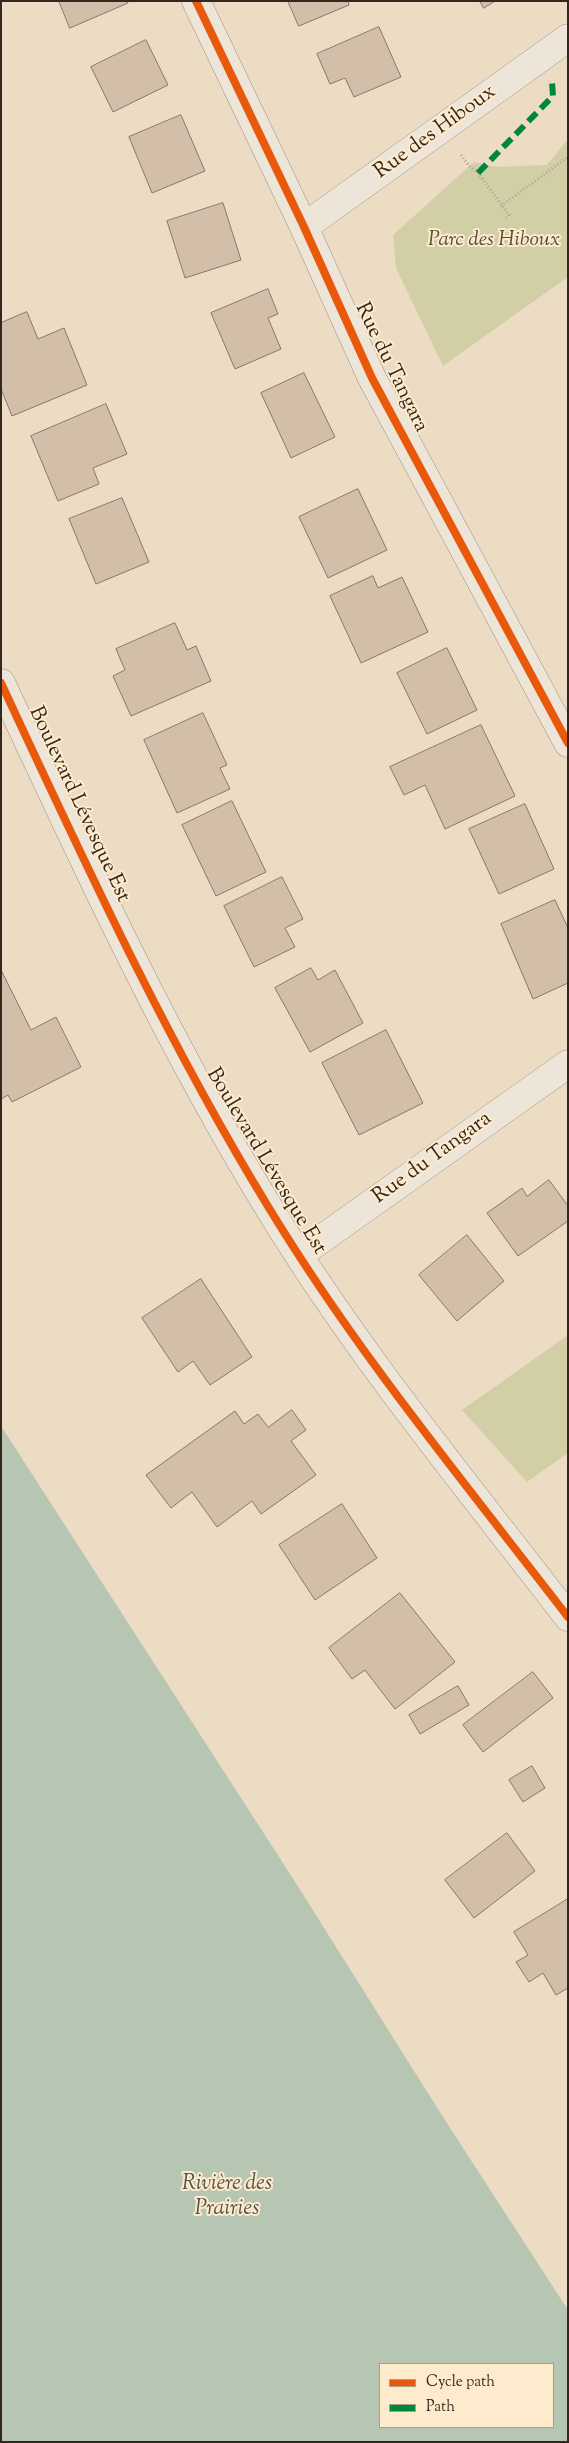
<!DOCTYPE html>
<meta charset="utf-8">
<style>
body{margin:0}
#map{position:relative;width:569px;height:2443px;overflow:hidden;background:#ecdcc3;font-family:"Sorts Mill Goudy",serif}
canvas{display:block}
.frame{position:absolute;inset:0;border:2px solid #34271d;pointer-events:none}
.legend{position:absolute;left:379px;top:2363px;width:175px;height:65px;box-sizing:border-box;background:#feebcd;border:1px solid #ad9d87;margin:0;padding:6px 9px;list-style:none;font-size:15px;color:#34271d}
.legend li{display:flex;align-items:center;gap:10px;height:25px}
.legend b{width:25px;border:1px solid #ad9d87}
</style>
<div id="map">
<canvas width="569" height="2443"></canvas>
<div class="frame"></div>
<ul class="legend">
<li><b style="height:6px;background:#e8590c"></b>Cycle path</li>
<li><b style="height:6px;background:#00873e"></b>Path</li>
</ul>
</div>
<script>
const g = document.querySelector('canvas').getContext('2d');
g.lineJoin = 'round';
function fillPath(path, color) { g.fillStyle = color; g.fill(path, 'evenodd'); }
function strokePath(path, color, width, dash) { g.strokeStyle = color; g.lineWidth = width; g.lineCap = dash ? 'butt' : 'round'; g.setLineDash(dash || []); g.stroke(path); }
function write(font, color, halo, rows, align = 'center') {
  g.font = font + ' "Sorts Mill Goudy",serif'; g.lineWidth = 4; g.setLineDash([]); g.textBaseline = 'middle'; g.strokeStyle = halo; g.fillStyle = color; for (const [text, x, y, turn = 0] of rows) {
    g.save(); g.translate(x, y); g.rotate((+turn || 0) * Math.PI / 180); g.textAlign = isNaN(turn) ? turn : align; if (halo) g.strokeText(text, 0, 0); g.fillText(text, 0, 0); g.restore();
  }
}
const green = new Path2D(`
 M568 139V277L443 366 396 268 393 235 474 162 496 167 547 165Z
 M568 1335V1453L527 1482 462 1410Z`);
const water = new Path2D(`
 M1 1426 292 1877 443 2117 568 2310V2442H1ZM380 2364H553V2427H380Z`);
const building = new Path2D(`
 M59 1H127L128 3 70 28Z
 M288 1H348L349 5 299 26Z
 M480 1H495L484 8Z
 M379 27 401 77 354 97 345 78 330 84 317 54Z
 M146 40 168 85 113 112 91 67Z
 M181 115 205 171 152 193 129 137Z
 M223 203 241 260 185 278 167 221Z
 M268 289 278 314 268 318 281 349 235 369 211 313Z
 M27 312 38 339 64 328 87 385 12 416 1 389V323Z
 M304 373 335 437 291 458 261 393Z
 M106 404 127 454 93 468 99 484 58 501 31 436Z
 M358 489 387 550 328 578 299 517Z
 M122 498 149 562 96 584 69 519Z
 M373 576 378 588 402 577 428 632 361 663 330 596Z
 M175 623 187 650 196 646 211 681 131 716 113 676 125 670 116 649Z
 M447 648 477 710 427 734 397 673Z
 M203 713 227 765 220 768 230 789 177 813 144 740Z
 M481 725 515 796 445 829 425 785 404 795 390 767Z
 M232 801 266 872 216 896 182 825Z
 M525 804 554 869 499 894 469 829Z
 M282 877 303 919 285 928 295 947 254 967 224 906Z
 M555 900 568 928V983L533 999 501 924Z
 M311 968 318 980 335 970 363 1023 310 1052 275 988Z
 M1 970 31 1030 56 1017 81 1067 12 1102 8 1095 1 1099Z
 M386 1030 423 1103 359 1135 322 1063Z
 M549 1180 568 1206V1221L518 1256 487 1213 522 1188 527 1196Z
 M467 1235 504 1281 457 1321 419 1275Z
 M201 1279 252 1357 210 1385 193 1361 178 1372 142 1318Z
 M292 1410 306 1430 291 1441 316 1475 261 1514 252 1501 217 1527 192 1492 171 1508 146 1475 235 1411 244 1424 258 1414 268 1427Z
 M342 1504 377 1558 315 1600 279 1545Z
 M400 1593 455 1662 395 1709 365 1670 352 1679 329 1648Z
 M533 1672 553 1698 483 1752 463 1725Z
 M458 1686 469 1705 420 1734 409 1715Z
 M532 1766 545 1788 523 1802 509 1780Z
 M507 1833 535 1871 474 1918 445 1880Z
 M568 1899V1988L556 1995 543 1973 529 1982 516 1962 528 1955 514 1932Z`);
const path = new Path2D(`
 M461 155 469 166 478 173 509 215 505 219
 M501 206 568 157`);
const minor = new Path2D(`
 M196 1 304 227 372 378 568 743
 M304 227 568 38
 M1 683C84 861 166 1040 269 1208 357 1353 465 1483 568 1617
 M299 1255 568 1064`);
const quiet = new Path2D(`
 M478 173 553 96 552 82`);
const cycleway = new Path2D(`
 M196 1 304 227 372 378 568 743
 M1 683C84 861 166 1040 269 1208 357 1353 465 1483 568 1617`);
const streetNames = [
 ["Rue des Hiboux",436,133,-36],
 ["Rue du Tangara",390,368,64],
 ["Boulevard Lévesque Est",78,805,65],
 ["Rue du Tangara",433,1159,-36],
 ["Boulevard Lévesque Est",265,1162,59]
];
const parkNames = [
 ["Parc des Hiboux",494,241]
];
const waterNames = [
 ["Rivière des",227,2185],
 ["Prairies",227,2210]
];
fillPath(green, '#d2cea6');
fillPath(water, '#b6c6b3');
fillPath(building, '#d3beaa');
strokePath(building, '#83796c', 1);
strokePath(minor, '#9c9183', 29);
strokePath(path, '#aca59a', 3, [1, 2.5]);
strokePath(minor, '#eee5d9', 28);
strokePath(quiet, '#00873e', 6, [12, 6]);
strokePath(cycleway, '#e8590c', 8);
write('21px', '#34271d', '#feebcd', streetNames);
write('italic 21px', '#564e39', '#feebcd', parkNames);
write('italic 22px', '#545448', '#feebcd', waterNames);
</script>
